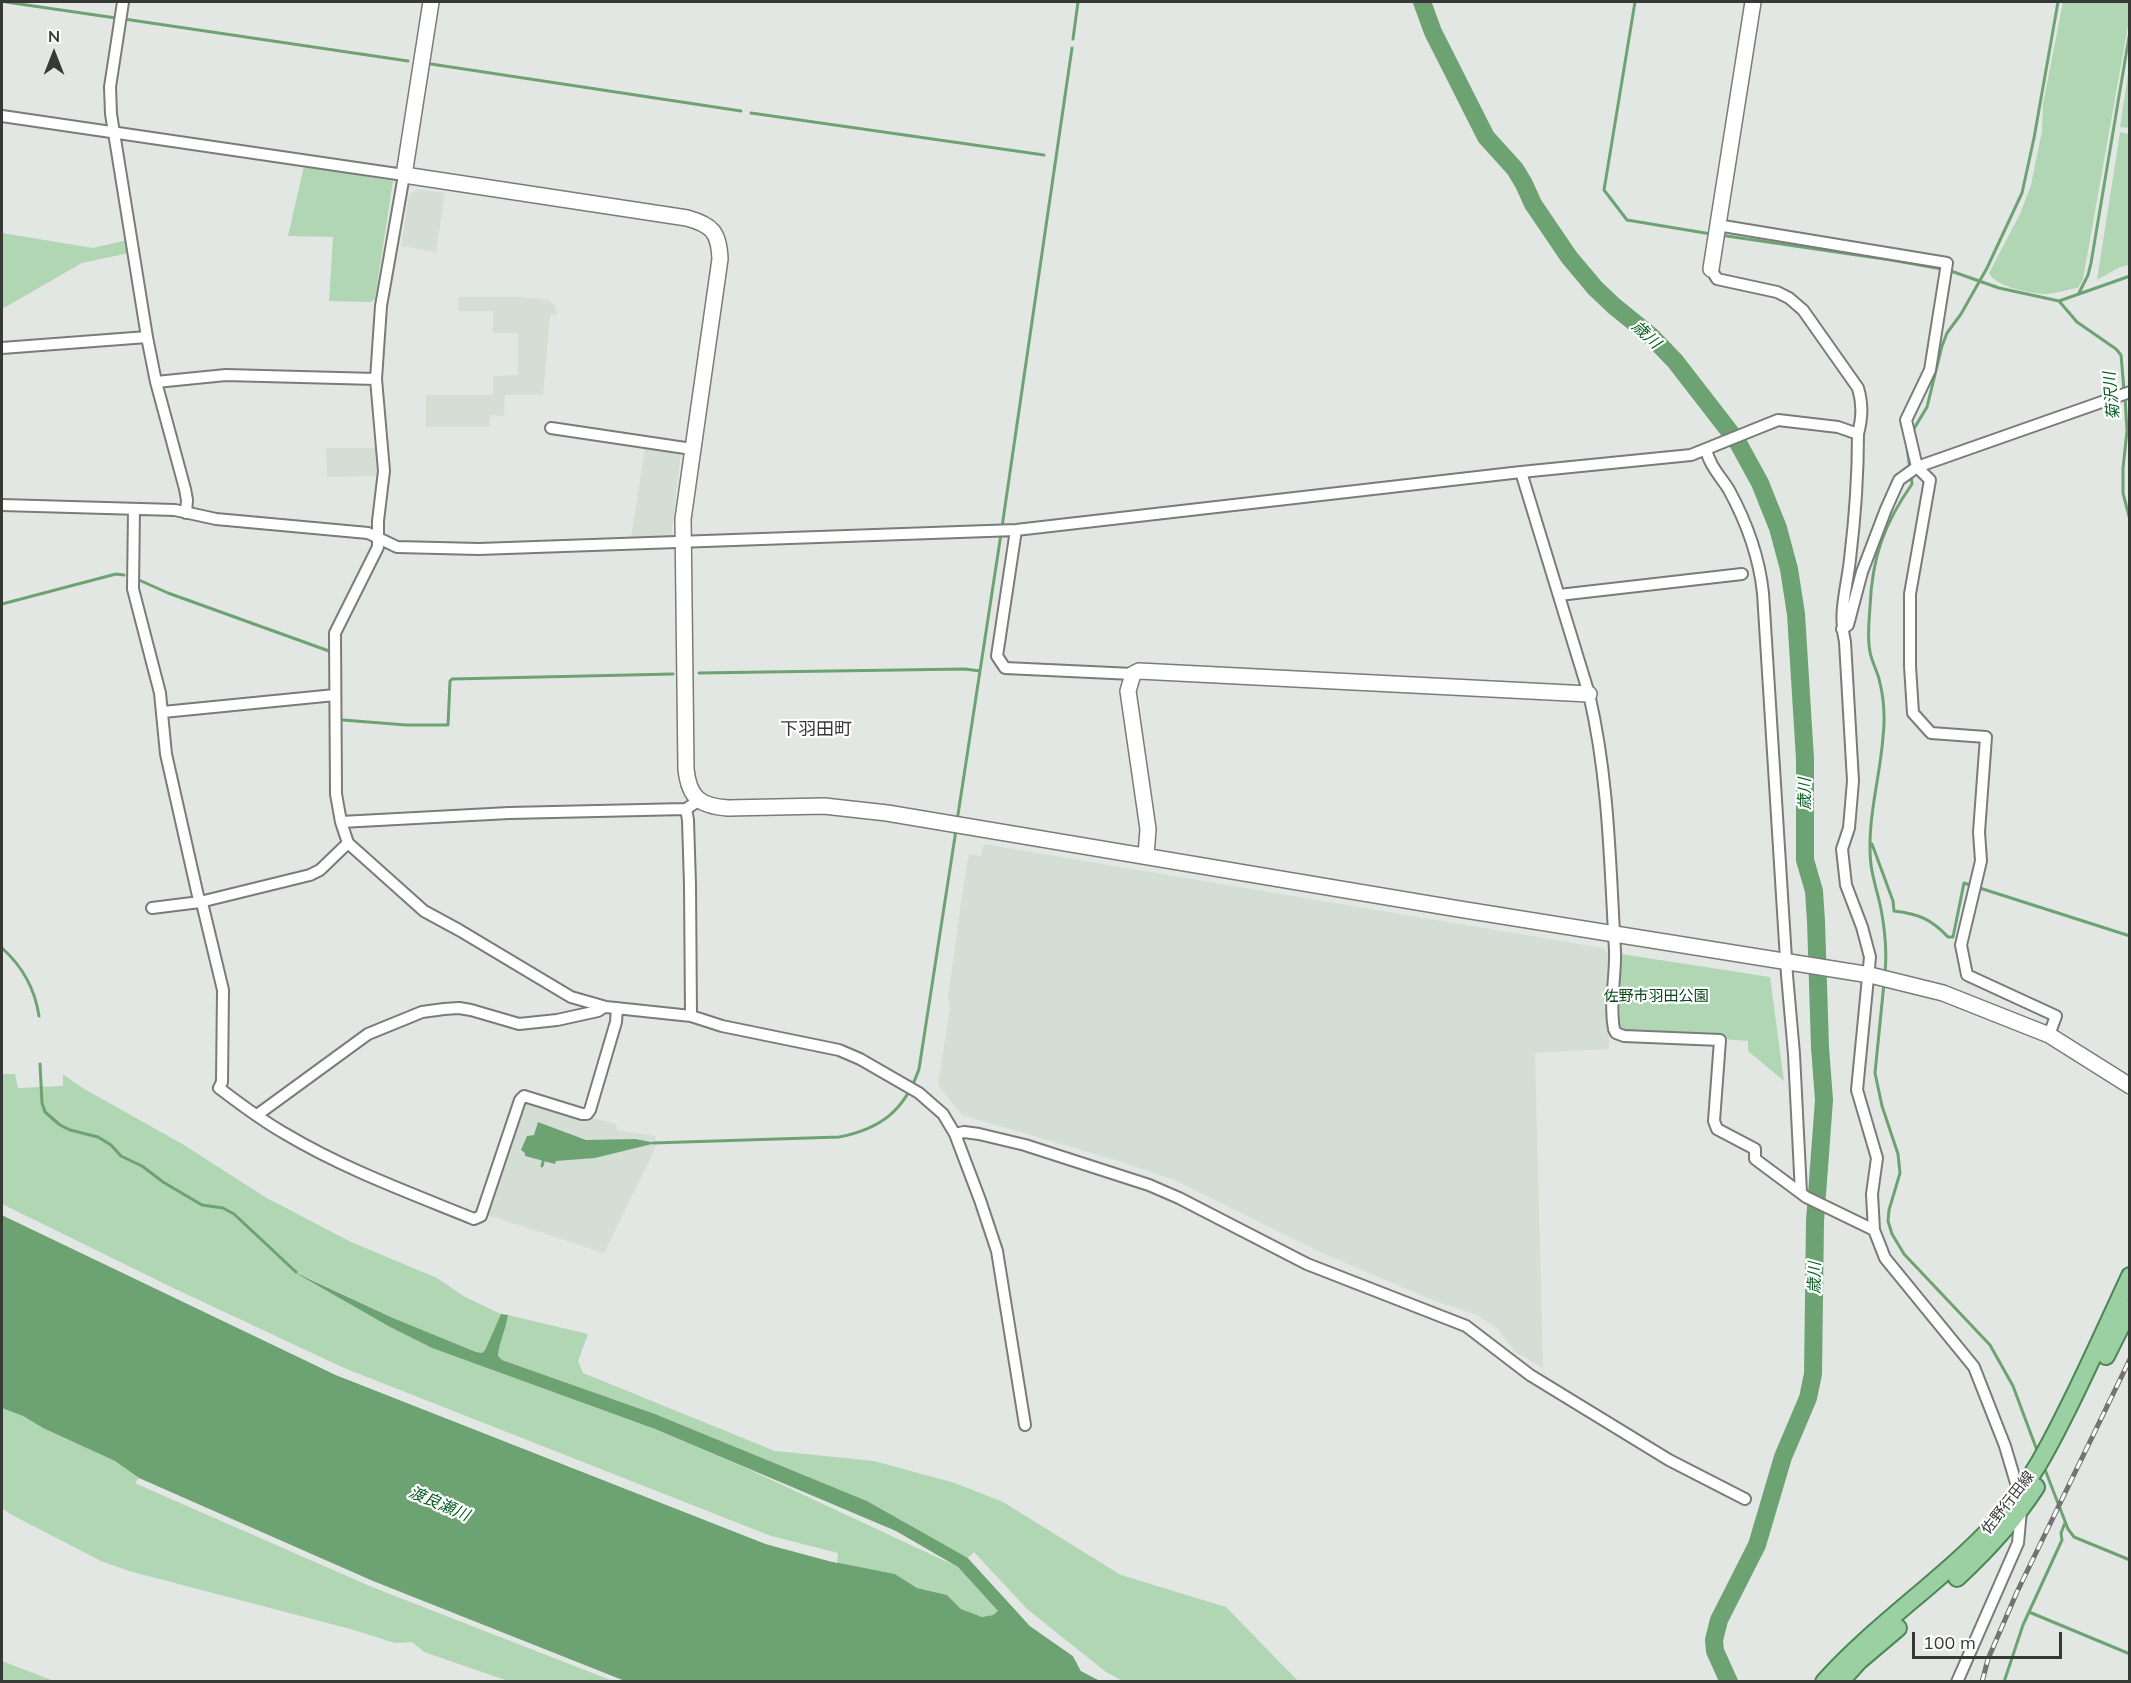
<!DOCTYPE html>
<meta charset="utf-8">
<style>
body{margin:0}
#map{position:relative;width:2131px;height:1683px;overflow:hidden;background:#e3e7e3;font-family:Mulish,sans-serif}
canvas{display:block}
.frame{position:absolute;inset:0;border:3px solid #373937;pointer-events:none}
.north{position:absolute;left:24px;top:24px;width:60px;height:60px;-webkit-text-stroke:4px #fff;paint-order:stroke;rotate:0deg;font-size:16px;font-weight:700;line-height:24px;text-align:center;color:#373937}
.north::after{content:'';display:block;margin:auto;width:21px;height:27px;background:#373937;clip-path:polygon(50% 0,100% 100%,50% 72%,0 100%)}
.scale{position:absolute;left:1912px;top:1632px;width:150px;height:27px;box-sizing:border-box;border:3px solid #373937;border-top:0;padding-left:8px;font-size:18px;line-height:21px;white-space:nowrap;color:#373937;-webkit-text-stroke:4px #fff;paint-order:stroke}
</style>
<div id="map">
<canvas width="2131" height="1683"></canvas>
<div class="frame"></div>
<div class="north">N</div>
<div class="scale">100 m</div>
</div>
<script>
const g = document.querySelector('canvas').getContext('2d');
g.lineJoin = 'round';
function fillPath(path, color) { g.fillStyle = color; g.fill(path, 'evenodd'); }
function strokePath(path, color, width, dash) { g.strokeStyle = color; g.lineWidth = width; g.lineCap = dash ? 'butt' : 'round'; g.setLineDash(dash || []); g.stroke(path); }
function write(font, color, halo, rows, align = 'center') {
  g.font = font + ' Mulish,"Noto Sans JP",sans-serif'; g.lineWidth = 4.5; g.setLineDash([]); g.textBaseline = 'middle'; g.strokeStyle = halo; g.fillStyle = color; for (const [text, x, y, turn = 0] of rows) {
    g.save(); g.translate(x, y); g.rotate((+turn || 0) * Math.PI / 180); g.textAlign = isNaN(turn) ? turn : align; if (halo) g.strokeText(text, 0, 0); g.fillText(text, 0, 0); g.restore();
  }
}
const built = new Path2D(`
 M417 189 445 193 436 252 401 246 409 195Z
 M458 297H520L548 300 555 305 557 315H550L543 395H505L504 416 490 415 489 427H426V395H493V376L518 375V333H493V311H458Z
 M645 447 681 452 671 538H631Z
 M326 448H376L377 476 327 477Z
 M984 844 1603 948 1608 953 1609 1049 1535 1053 1543 1368 1514 1351 1498 1329 1475 1314 1437 1302 1318 1251 1174 1180 1112 1159 962 1115 938 1085 950 1007 948 997 964 881 969 854 981 856Z
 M527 1101 590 1121 594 1118 616 1124 617 1130 656 1136 655 1149 604 1253 487 1215 523 1104Z`);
const green = new Path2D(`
 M2063 2H2129V20L2083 279 2078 288C2068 289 2055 294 2045 294 2029 293 1996 287 1989 273L2020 214 2031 185 2042 131 2043 104Z
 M2129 68 2130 128H2129L2120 127Z
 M2120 132 2129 134V265L2120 267 2097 280Z
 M304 166 393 181 375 299 371 302 329 301 333 237 288 236Z
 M2 233 93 248 127 240 129 253 82 263 2 309Z
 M1621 954 1770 977 1784 1081 1748 1051V1041L1724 1039V1034L1624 1030 1619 1026Z
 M2 1074H15L18 1088 63 1086V1074L81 1087 184 1145 265 1197 351 1242 437 1278 465 1297 501 1314 485 1350 482 1353 476 1352 393 1318 304 1276 390 1327 432 1348 655 1429 746 1468 958 1567 998 1611 993 1615 982 1617 961 1609 947 1595 917 1588 895 1574 837 1563 838 1553 771 1536 344 1368 169 1286 2 1204Z
 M508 1315 588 1334 578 1361 583 1373 775 1451 874 1461 955 1483 1003 1502 1121 1575 1226 1607 1298 1681H1123L1106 1672 1027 1609 974 1552 968 1558 867 1501 655 1414 502 1360 498 1356C499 1343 506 1329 508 1315Z
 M2 1408 23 1416 43 1428 115 1461 139 1478 135 1483 139 1485 372 1587 613 1681 505 1680 424 1652 412 1642 395 1643 354 1630 129 1571 101 1561 10 1514 2 1508Z
 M2 1661 54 1681H2Z`);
const water = new Path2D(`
 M538 1122 586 1140 635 1139 656 1143 595 1158 556 1161 555 1164 525 1156V1153L521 1150 527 1136 534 1135Z
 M2 1215 336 1375 766 1544 829 1561 895 1574 917 1588 947 1595 961 1609 982 1617 993 1615 998 1611 958 1567 896 1531 655 1429 432 1348 390 1327 294 1272 393 1318 476 1352 482 1353 485 1350 501 1314 508 1315C506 1329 499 1343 498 1356L502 1360 655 1414 867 1501 968 1558 1030 1626 1073 1656 1081 1671 1100 1681H625L373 1581 139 1478 115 1461 43 1428 23 1416 2 1408Z`);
const pier = new Path2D(`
 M2 1213 337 1373 767 1541 837 1560V1563L766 1544 336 1375 2 1215Z
 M970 1556 1032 1624 1075 1653 1083 1668 1103 1682 1081 1671 1073 1656 1030 1626 968 1558Z`);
const stream = new Path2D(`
 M6 2 116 18
 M1635 2 1604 190 1627 220 1711 234
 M124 19 408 61
 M1073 39 1078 2
 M431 64 741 111
 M751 113 1044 155
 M1720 235 1891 260 1948 270 1999 288 2059 301
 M2079 293 2088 275 2091 263 2130 31
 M2124 390 2121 355 2116 349 2077 322 2059 301 2130 276
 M2125 397 2127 431 2123 468V493L2130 520
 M1912 432 1927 407 1942 346 1947 333 1961 314 1987 268 2022 193 2034 138 2058 2
 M1906 440 1910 469
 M1002 527 1072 48
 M139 580 168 593 329 651
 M2 604 116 574 124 575
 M699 673 965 669 980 671
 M343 720 406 725H448L450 681 452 679 673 674
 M957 821 1001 534
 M1872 844 1893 901 1894 911C1919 914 1931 919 1948 937H1953L1964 883 2130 936
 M2 948C22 966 35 989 39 1016
 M1885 973C1887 953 1885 930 1881 909 1878 894 1873 880 1871 865 1866 822 1880 779 1883 737 1885 720 1884 700 1880 683 1878 672 1872 663 1870 652 1867 637 1869 622 1870 607 1872 557 1884 524 1912 484L1911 475
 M1884 983 1875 1073 1882 1106 1898 1154 1900 1173 1889 1210 1888 1221 1892 1234 1904 1254 1990 1345 2013 1386 2038 1453
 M40 1064 42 1103 45 1112 60 1125 70 1130 98 1137 111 1145 121 1156 142 1166 163 1182 202 1205 223 1208 234 1214 296 1272
 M653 1143 839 1137C881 1129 905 1110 919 1069L956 830
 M542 1166 544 1158
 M2044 1467 2068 1529 2074 1537 2130 1560
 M2029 1612 2130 1654
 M2004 1682 2023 1625 2062 1540 2061 1533 2065 1523`);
const river = new Path2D(`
 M1422 2 1433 32 1486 137 1515 169 1524 184 1533 204 1569 257 1595 288 1614 306 1651 336 1675 361 1737 441 1760 483 1778 528 1789 569 1796 614 1805 759V860L1814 891 1816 921 1820 1047 1824 1100 1815 1221 1813 1374 1808 1398 1783 1457 1757 1545 1719 1620 1714 1640 1715 1651 1729 1682`);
const street = new Path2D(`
 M123 2 110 87 111 114 147 337 156 382 185 489 187 500 186 513
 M2 116 404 175 381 306 376 379 384 471 378 521V547L335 633 336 794 341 822 348 843 424 911 459 930 571 997 606 1007 691 1016 722 1026 839 1050 860 1059 919 1093 943 1114 955 1134 980 1200 997 1251 1025 1425
 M1717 225 1947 263 1930 370 1906 420 1917 467 2130 392
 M1711 269 1717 279 1777 292 1789 298 1803 310 1858 388C1863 405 1862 418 1858 434
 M2 348 147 337
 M156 382 226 375 376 379
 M551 428 692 449
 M1706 449C1709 465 1721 477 1729 490 1747 523 1759 556 1763 593L1787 975 1794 1054 1801 1193
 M1521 472 1691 455 1778 420 1838 427 1858 434C1858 476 1855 518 1850 559 1847 587 1838 614 1845 642L1853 781 1849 828 1842 849 1846 885 1862 927 1870 957 1857 1090 1877 1158 1872 1194 1874 1230 1885 1258 1974 1367 2005 1446 2019 1493 2021 1510 2018 1543 1957 1682
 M2 505 175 510 216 519 368 533 397 547 479 549 1016 530 1521 472 1589 694C1609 779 1610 865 1615 951 1616 976 1609 1004 1614 1029L1616 1033 1624 1036 1720 1040 1714 1121 1717 1129 1755 1149V1159L1806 1197 1874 1230
 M134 509 133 589 160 693 166 754 198 896 203 907 223 990 222 1082 219 1088C240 1104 261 1120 284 1133 344 1169 410 1193 474 1219L481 1216 520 1100 524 1096 582 1114H587L590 1110 616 1022 617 1008
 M1016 530 997 656 1005 668 1133 674
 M1559 595 1742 574
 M1842 629 1848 625 1862 572 1886 509 1899 480 1917 467 1930 480 1910 594V666L1913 713 1931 733 1986 737 1979 832 1981 861 1961 945 1967 975 2056 1016 2049 1035
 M163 712 335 695
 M686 809 688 820 690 885 691 1016
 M341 822 509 813 686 809 698 801
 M152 908 200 902 310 875 320 870 348 843
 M257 1115 368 1034 422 1012 444 1009 459 1008 471 1010 519 1024 557 1020 598 1011 604 1007
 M955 1134 964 1132 979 1134 1025 1145 1149 1185 1179 1198 1307 1264 1466 1326 1530 1375 1669 1460 1745 1499`);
const secondary = new Path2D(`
 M431 2 404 175 687 218C712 225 719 232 720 259L683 519 686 769C689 798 700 806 728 808L824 806 887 813 1459 909 1870 975 1943 993 2049 1035 2130 1086
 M1711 269 1753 2
 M1146 856 1148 829 1128 691 1133 674 1139 671 1589 694`);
const primary = new Path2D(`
 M2106 1356 2130 1308
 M1957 1578C1987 1550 2014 1521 2036 1487
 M1824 1682C1876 1624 1942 1581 1995 1524 2029 1487 2052 1441 2074 1396 2093 1357 2111 1317 2130 1276
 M1840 1682 1859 1661 1898 1628`);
const rail = new Path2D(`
 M1982 1682 1988 1659 2017 1592 2130 1359`);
const parkNames = [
 ["佐野市羽田公園",1656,996]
];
const streetNames = [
 ["佐野行田線",2008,1503,-52]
];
const waterNames = [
 ["歳川",1646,335,43],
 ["菊沢川",2112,396,-95],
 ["歳川",1805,794,-90],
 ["歳川",1815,1278,-89],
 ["渡良瀬川",439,1504,23]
];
const quarterNames = [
 ["下羽田町",816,730]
];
fillPath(built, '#d4ded5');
fillPath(green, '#b1d6b4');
fillPath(water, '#6da373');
fillPath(pier, '#e3e7e3');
strokePath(stream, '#6da373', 3);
strokePath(river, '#6da373', 18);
strokePath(street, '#797c79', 14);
strokePath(secondary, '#797c79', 18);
strokePath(primary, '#4c8756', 20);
strokePath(street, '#fff', 10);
strokePath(secondary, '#fff', 15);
strokePath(primary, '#9bd0a3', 16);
strokePath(rail, '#717471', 5);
strokePath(rail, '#fff', 3, [9]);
write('15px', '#054517', '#fff', parkNames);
write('15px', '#373937', '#fff', streetNames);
write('italic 16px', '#065e21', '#fff', waterNames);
write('18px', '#373937', '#fff', quarterNames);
</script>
